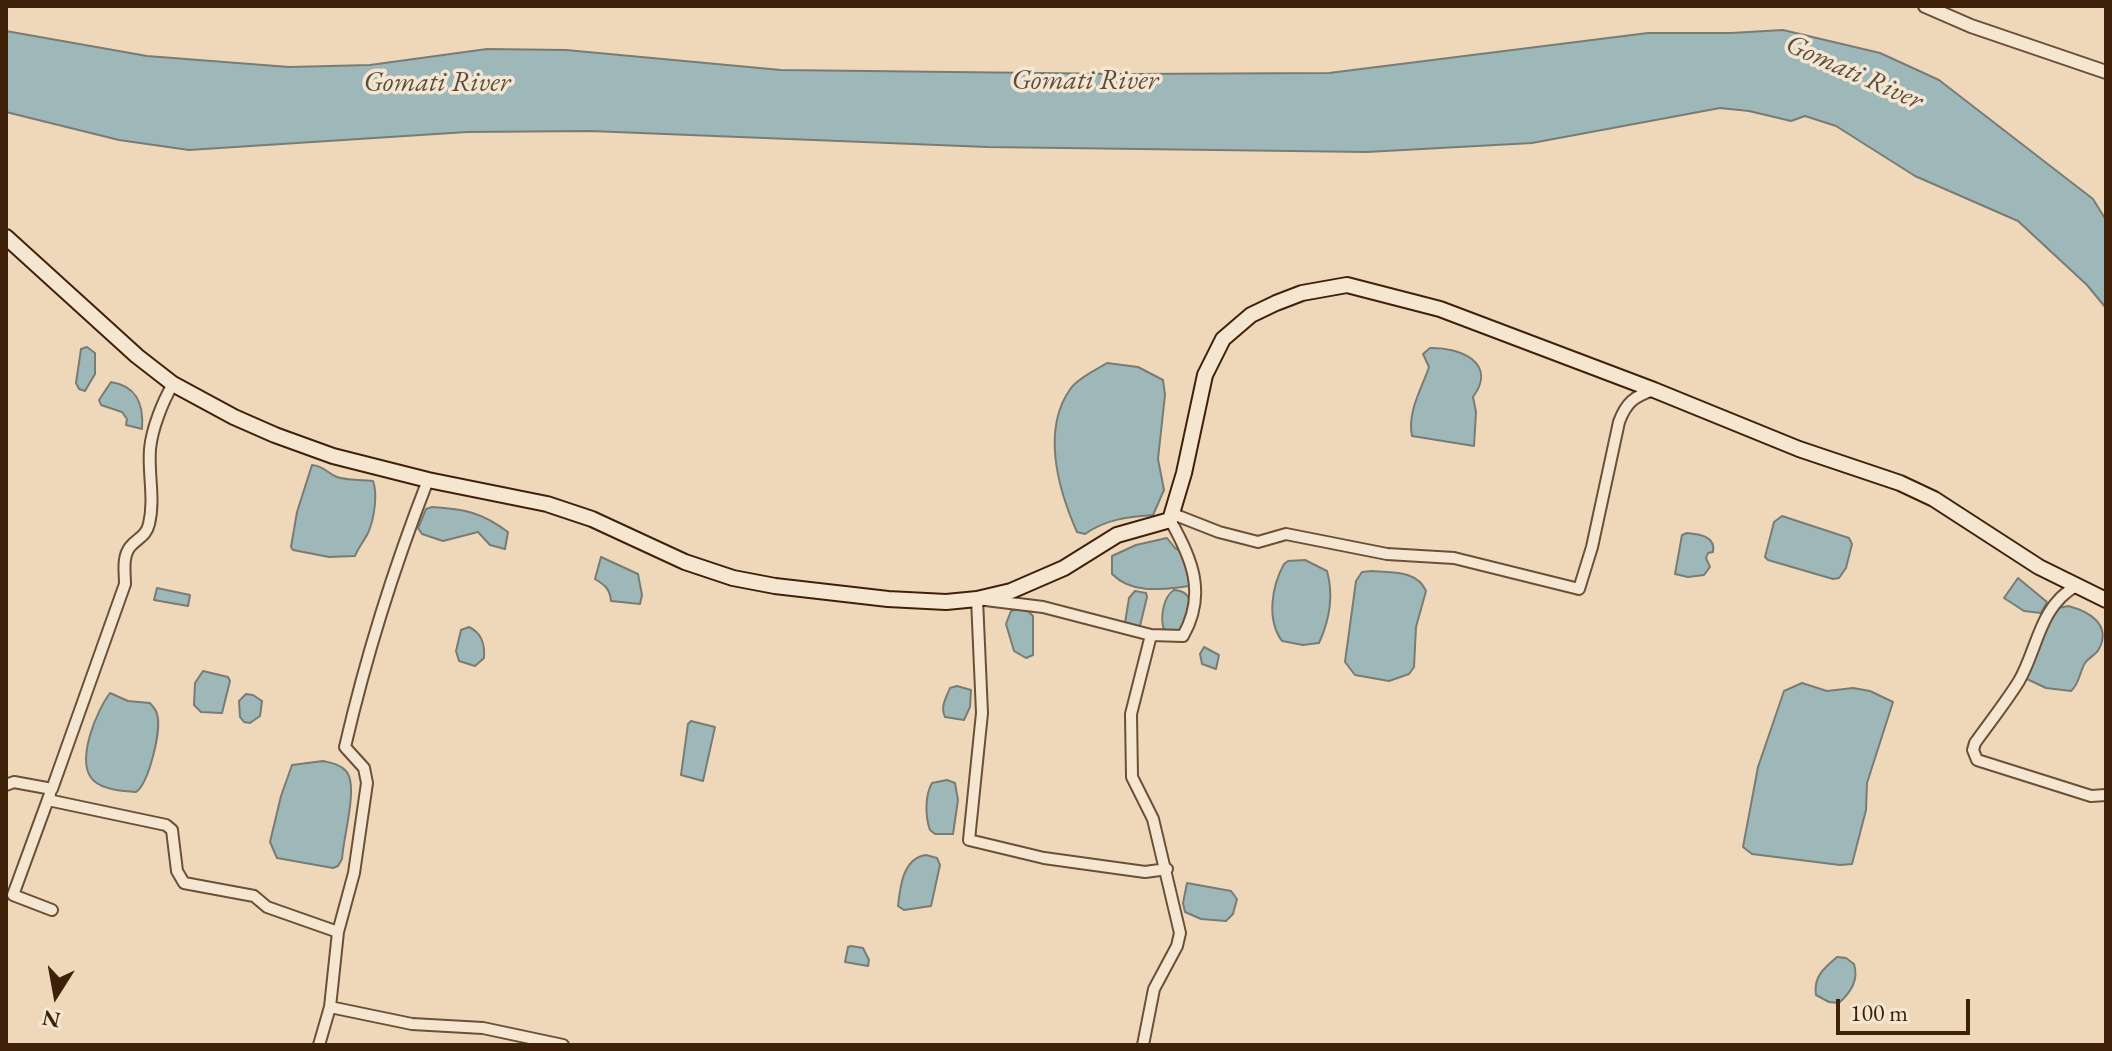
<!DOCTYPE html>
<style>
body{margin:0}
#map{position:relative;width:2112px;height:1051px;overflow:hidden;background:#efd8ba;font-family:"EB Garamond",serif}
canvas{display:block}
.frame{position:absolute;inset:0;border:8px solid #3f210a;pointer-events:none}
.north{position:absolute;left:16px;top:955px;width:80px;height:80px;-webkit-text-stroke:6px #f5e6d2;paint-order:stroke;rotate:191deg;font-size:22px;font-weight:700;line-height:32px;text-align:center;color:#3f210a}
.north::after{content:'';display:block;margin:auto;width:28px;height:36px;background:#3f210a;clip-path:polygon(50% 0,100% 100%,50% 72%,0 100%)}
.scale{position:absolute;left:1836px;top:999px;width:134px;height:36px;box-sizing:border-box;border:4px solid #3f210a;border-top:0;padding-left:10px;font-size:24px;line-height:28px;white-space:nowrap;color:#3f210a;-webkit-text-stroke:6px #f5e6d2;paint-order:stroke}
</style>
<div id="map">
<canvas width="2112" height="1051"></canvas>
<div class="frame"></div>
<div class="north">N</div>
<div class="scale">100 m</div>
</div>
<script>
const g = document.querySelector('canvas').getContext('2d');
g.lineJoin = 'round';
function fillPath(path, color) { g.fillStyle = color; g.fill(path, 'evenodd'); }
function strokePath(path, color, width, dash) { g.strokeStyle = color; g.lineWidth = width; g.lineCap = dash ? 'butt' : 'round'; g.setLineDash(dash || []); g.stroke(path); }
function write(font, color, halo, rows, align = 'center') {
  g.font = font + ' "EB Garamond",serif'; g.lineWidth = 7; g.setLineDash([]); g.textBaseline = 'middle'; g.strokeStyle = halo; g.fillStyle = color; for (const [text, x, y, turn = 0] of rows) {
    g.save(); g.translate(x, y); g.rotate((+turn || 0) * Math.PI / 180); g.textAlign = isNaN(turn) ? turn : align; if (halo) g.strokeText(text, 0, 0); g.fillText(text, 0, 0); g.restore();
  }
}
const water = new Path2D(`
 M1783 30 1880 53 1939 80 2093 199 2106 220V308L2087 285 2018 221 1915 176 1836 126 1805 116 1791 121 1749 111 1720 108 1532 143 1367 152 987 147 591 131 467 132 189 150 119 140 6 112V31L147 56 289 67 370 65 487 49 566 50 781 70 1125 74 1329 73 1648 33H1731Z
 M87 347 95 353V374L85 391 79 389 76 383 81 349Z
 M1430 348C1460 347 1498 363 1473 397L1476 412 1474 446 1412 436C1407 412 1422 388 1429 367L1423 354Z
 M1107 363 1138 367 1163 380 1165 395 1158 459 1164 490 1153 515C1128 517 1106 519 1085 534L1077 532C1058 489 1041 429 1071 388 1079 377 1096 370 1107 363Z
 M111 382C137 386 144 404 142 429L126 425 127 419 122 412 101 405 99 400Z
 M312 465C324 466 327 473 337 477 347 481 362 479 373 481 378 494 374 520 368 533 364 541 358 548 355 556L329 557 293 550 291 547 297 512Z
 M432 507C464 509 481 512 508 532L505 549 490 545 478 532 443 541 422 534 418 528 426 509Z
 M1782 516 1849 538 1852 544 1846 568 1839 578 1833 579 1768 560 1765 557 1774 522Z
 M1687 533C1699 534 1716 536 1713 552L1708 553 1706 558 1710 567 1704 575 1688 577 1675 574 1682 535Z
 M1167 538 1175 548 1186 554 1191 568 1190 586C1163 589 1133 595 1112 574V556L1136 545Z
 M601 557 638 574 642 595 640 604 611 601C610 589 605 585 595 579Z
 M1305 560 1327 571C1334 596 1330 619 1319 643L1303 645 1282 641C1266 619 1272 586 1284 564L1288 561Z
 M1372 571C1392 573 1417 570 1426 591L1416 627 1414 667 1409 674 1389 681 1355 675 1345 662 1356 581 1362 572Z
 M2018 578 2047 602 2041 613 2024 611 2004 598Z
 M157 588 190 595 188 606 154 600Z
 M1174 590C1199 592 1188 614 1182 631L1169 632 1164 630C1160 618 1163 597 1174 590Z
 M1135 591 1146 593 1147 597 1140 626 1137 628 1129 627 1125 623 1129 598Z
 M2068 606C2088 611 2112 624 2099 649 2096 655 2089 657 2085 663 2079 673 2080 683 2071 691L2046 688 2027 679V669L2054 609Z
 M1019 609 1027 610 1033 616V655L1026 658 1014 651 1006 624 1011 611Z
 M469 627C482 633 485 644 484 658L475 666 459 661 456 651 461 630Z
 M1204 647 1219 655 1216 669 1202 664 1200 654Z
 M203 671 228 677 230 681 222 713 201 712 194 705 195 683Z
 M1802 683 1827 691 1853 688 1870 691 1893 702 1867 783 1866 810 1852 864 1840 865 1752 854 1743 847 1758 767 1784 691Z
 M957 686 971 690 970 707 964 720 945 717C940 707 946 698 950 688Z
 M110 693 128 701 150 703C152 706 156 709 157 714 162 729 149 783 136 792 124 791 104 790 94 781 74 763 97 710 110 693Z
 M246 694 253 695 262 701 260 716 250 723 244 722 240 717 239 701Z
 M691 721 715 727 703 781 681 775 688 724Z
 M323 761C331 763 340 764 346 771 359 785 343 838 342 859L338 866 333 868 277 858 270 842 281 796 292 765Z
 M947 780 955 783 958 800 953 834H935L930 830C925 816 925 795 932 783Z
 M926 855 937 858 940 865 931 906 904 910 898 906C900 887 903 858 926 855Z
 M1187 883 1231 891 1237 899 1233 914 1226 921 1201 919 1185 912 1183 903Z
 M851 946 863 948 869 960 868 966 845 962 848 947Z
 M1837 957 1846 958 1854 964C1859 980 1851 992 1839 1003L1829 1002 1816 995C1813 977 1824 968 1837 957Z`);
const minor = new Path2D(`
 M428 480C394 567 366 656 345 747L364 768 367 783 354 873 338 932 330 1007 412 1024 483 1028 563 1045
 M1173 514 1219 532 1258 542 1286 534 1387 554 1454 558 1579 589 1592 547 1619 422C1626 403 1634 396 1654 390
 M2076 586C2039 607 2038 648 2019 681 2006 702 1990 722 1975 743L1973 750 1977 760 2091 796 2106 795
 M1151 635 1183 636C1207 594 1192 558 1170 520
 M6 785 14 782 52 789 125 584C125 573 122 557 130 547 137 538 146 537 149 524 155 499 148 474 150 449 152 428 163 401 173 384
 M50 794 13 895 52 910
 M48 800 166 825 172 830 177 871 184 883 254 896 267 907 338 932
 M319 1045 330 1007
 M1143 1045 1154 989 1177 946 1180 933 1153 819 1132 777 1131 714 1151 635 1043 607 977 599 982 713 969 840 1044 858 1145 872 1167 869`);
const tertiary = new Path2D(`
 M1925 6 1971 26 2106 72`);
const secondary = new Path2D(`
 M6 237 137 356 173 384 234 417 275 435 333 456 428 480 547 504 592 519 685 562 733 578 775 586 888 599 946 602 977 599 1011 591 1064 568 1117 535 1170 520 1184 473 1205 375 1223 339 1251 315 1276 303 1302 293 1347 285 1440 309 1654 390 1799 449 1900 483 1934 499 2039 567 2106 600`);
const waterNames = [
 ["Gomati River",1854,73,24],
 ["Gomati River",1085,81],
 ["Gomati River",437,83]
];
fillPath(water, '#9eb8ba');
strokePath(water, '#787c74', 2);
strokePath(minor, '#6b4f36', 14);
strokePath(tertiary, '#6b4f36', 16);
strokePath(secondary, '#3f210a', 18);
strokePath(minor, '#f5e6d2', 10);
strokePath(tertiary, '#f5e6d2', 12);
strokePath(secondary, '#f5e6d2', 14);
write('italic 28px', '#5c4e3f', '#f5e6d2', waterNames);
</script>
